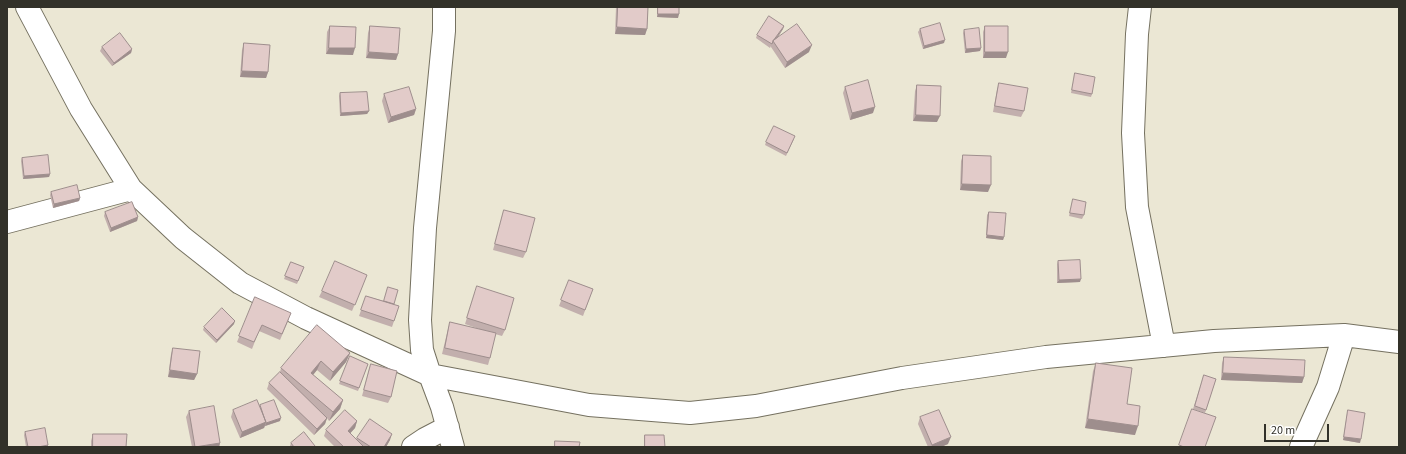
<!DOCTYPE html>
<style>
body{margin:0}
#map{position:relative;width:1406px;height:454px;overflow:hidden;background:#ebe7d4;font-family:"Source Sans 3",sans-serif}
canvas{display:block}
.frame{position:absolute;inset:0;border:8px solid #323129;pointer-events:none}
.scale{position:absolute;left:1264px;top:424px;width:65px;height:18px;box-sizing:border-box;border:2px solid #323129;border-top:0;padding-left:5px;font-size:12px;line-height:14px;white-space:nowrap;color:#323129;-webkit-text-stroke:3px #fff;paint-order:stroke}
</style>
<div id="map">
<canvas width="1406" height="454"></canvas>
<div class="frame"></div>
<div class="scale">20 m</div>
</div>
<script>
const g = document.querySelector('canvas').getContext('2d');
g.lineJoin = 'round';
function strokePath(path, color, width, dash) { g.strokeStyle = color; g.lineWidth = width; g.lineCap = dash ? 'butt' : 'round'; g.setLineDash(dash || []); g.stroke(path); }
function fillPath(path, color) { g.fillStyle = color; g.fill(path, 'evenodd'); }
const street = new Path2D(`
 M27 7 81 109 131 189 183 238 240 283 306 318 430 375 589 405 690 413 756 406 902 378 1046 357 1214 341 1344 335 1399 342
 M444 7V31L425 228 420 320 422 350 430 375 442 407 453 447
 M1140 7 1137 34 1133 133 1137 207 1164 346
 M7 222 131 189
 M413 447 425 439 448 427
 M1301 447 1328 387 1344 335`);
const wall = new Path2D(`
 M616 7H648L647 29 645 35 615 34Z
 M657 7H679L678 18 657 17Z
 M330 26 353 55 326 54 327 32Z
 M370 26 398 54 396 60 366 58 368 33Z
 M784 26 783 29 777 39 809 52 785 68 771 47V46L770 48 756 38 757 35Z
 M985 26 1006 58H983V32Z
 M920 29 944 43 923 49 918 32Z
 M964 30 981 48 980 51 965 53 963 33Z
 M244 43 268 72 266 78 240 77 242 50Z
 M102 47 132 49 131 53 112 66 100 51Z
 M1075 73 1092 94 1091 97 1071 93Z
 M999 83 1024 111 1021 117 993 112 997 90Z
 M917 85 937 122 913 121 915 91Z
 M845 87 873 113 850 120 843 93Z
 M340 93 369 111 367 114 340 116 339 96Z
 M384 94 416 109 414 115 388 123 382 101Z
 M794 139 786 156 765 145 766 142Z
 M963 155 988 192 960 190 961 161Z
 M22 158 50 174 49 177 23 179 21 161Z
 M51 192 80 198 79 201 53 208 50 195Z
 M1073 199 1084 215 1082 219 1069 216Z
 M504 210 526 252 523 258 493 250Z
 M105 212 138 217 137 221 110 232 104 216Z
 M989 212 1004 237 1003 240 986 238 987 215Z
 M1058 261 1080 282 1057 283V264Z
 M291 262 304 267 297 284 284 279Z
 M367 275 352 311 319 297 322 291Z
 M569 280 593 289 583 316 559 306Z
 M388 287 394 304V321L392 327 359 316 366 296 384 301Z
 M475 292 505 330 502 336 495 334 490 358 488 365 442 354 448 329 450 322 482 330 465 324Z
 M255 297 289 319 280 340 259 331 252 349 237 342Z
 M234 324 216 343 203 330 204 327Z
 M173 348 197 374 194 380 168 377 171 354Z
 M350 353 346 362 330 381 317 370 313 375 343 400 340 409 329 421 327 418 325 424 314 435 267 389 269 383 280 372 281 368Z
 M350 356 368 364 358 391 339 384Z
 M1224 357 1304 377 1302 383 1221 380 1222 363Z
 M1096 363 1127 404 1135 435 1085 428 1093 371Z
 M371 364 391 397 388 403 362 396 369 370Z
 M1204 375 1216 379 1205 413 1193 409Z
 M260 405 280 421 265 426 264 428 240 438 231 417 233 410 259 406Z
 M1348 410 1360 443 1343 440 1347 414Z
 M189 411 220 443 219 447H192L186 417Z
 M920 417 948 444 941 447H928L918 424Z
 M357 421 355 428 350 433 356 439 357 438 390 440 386 447H335L324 436 326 430Z
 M25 432 48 445V447H26L24 435Z
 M93 434 126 447H91V441Z
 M645 435 665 447H644V438Z
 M291 443 315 446V447H290V446Z`);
const shadedWall = new Path2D(`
 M658 14H679L678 18 657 17Z
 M784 26 783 29 774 42V41Z
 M617 27 647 29 645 35 615 34Z
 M945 40 944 43 923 49 924 46Z
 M812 45 809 52 785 68 787 62Z
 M329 48H355L353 55 326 54Z
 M981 48 980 51 965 53 966 49Z
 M132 49 131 53 112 66 114 63Z
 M369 52 398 54 396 60 366 58Z
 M985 52H1008L1006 58H983Z
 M242 71 268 72 266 78 240 77Z
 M875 107 873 113 850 120 852 113Z
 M416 109 414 115 388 123 391 117Z
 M369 111 367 114 340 116 341 113Z
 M916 115 940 116 937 122 913 121Z
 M50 174 49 177 23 179 24 176Z
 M962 184 991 185 988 192 960 190Z
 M80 198 79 201 53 208 54 204Z
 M138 217 137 221 110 232 111 228Z
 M987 235 1004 237 1003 240 986 238Z
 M1081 279 1080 282 1057 283 1059 280Z
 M235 321 234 324 216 343 217 340Z
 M350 353 346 362 330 381 333 372Z
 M321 361 317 370 308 381 311 373Z
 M170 370 197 374 194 380 168 377Z
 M1223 373 1304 377 1302 383 1221 380Z
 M343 400 340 409 329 421 333 412Z
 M281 418 280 421 265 426 266 423Z
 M327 418 325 424 314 435 317 429Z
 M1088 419 1138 426 1135 435 1085 428Z
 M357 421 355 428 346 438 348 431Z
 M266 422 264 428 240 438 242 432Z
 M392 434 390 440 386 447H384Z
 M951 437 948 444 941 447H931L932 445Z
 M1344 437 1361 439 1360 443 1343 440Z
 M220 443 219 447H195Z
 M48 445V447H38Z`);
const building = new Path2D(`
 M618 7H648L647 29 617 27Z
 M658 7H679V14H658Z
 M769 16 784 26 773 41 772 44 757 35Z
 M940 23 945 40 924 46 920 29Z
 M797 24 812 45 787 62 773 41Z
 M330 26 356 27 355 48H329Z
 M370 26 400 28 398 54 369 52Z
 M985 26H1008V52H985Z
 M979 28 981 48 966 49 964 30Z
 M120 33 132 49 114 63 102 47Z
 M244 43 270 45 268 72 242 71Z
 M1075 73 1095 77 1092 94 1072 90Z
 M868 80 875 107 852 113 845 87Z
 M999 83 1028 88 1024 111 995 106Z
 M917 85 941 86 940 116 916 115Z
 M409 87 416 109 391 117 384 94Z
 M367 92 369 111 341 113 340 93Z
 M774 126 795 136 787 153 766 142Z
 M48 155 50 174 24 176 22 158Z
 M963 155 991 156V185L962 184Z
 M77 185 80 198 54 204 51 192Z
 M1073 199 1086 202 1084 215 1070 213Z
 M132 202 138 217 111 228 105 212Z
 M504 210 535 218 526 252 495 244Z
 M989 212 1006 213 1004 237 987 235Z
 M1080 260 1081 279 1059 280 1058 261Z
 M335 261 367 275 355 305 322 291Z
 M291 262 304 267 298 281 285 276Z
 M569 280 593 289 585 310 561 300Z
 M477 286 514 298 505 330 467 318Z
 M388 287 398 290 394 304 384 301Z
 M366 296 399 306 394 321 361 310Z
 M255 297 291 313 282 334 262 325 254 342 239 336Z
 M222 308 235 321 217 340 204 327Z
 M450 322 496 333 490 358 445 348Z
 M317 325 350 353 333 372 321 361 311 373 343 400 333 412 281 368Z
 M173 348 200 351 197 374 170 370Z
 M350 356 368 364 359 388 340 381Z
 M1224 357 1305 360 1304 377 1223 373Z
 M1096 363 1132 368 1127 404 1140 406 1138 426 1088 419Z
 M371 364 397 371 391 397 364 390Z
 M280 372 327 418 317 429 269 383Z
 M1204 375 1216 379 1206 410 1195 406Z
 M257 400 266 422 242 432 233 410Z
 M274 400 281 418 266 423 260 405Z
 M214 406 220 443 195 447 189 411Z
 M1192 409 1216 417 1205 447H1184L1179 445Z
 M345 410 357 421 348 431 364 447H344L326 430Z
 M939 410 951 437 932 445 920 417Z
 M1348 410 1365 413 1361 439 1344 437Z
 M370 419 392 434 384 447H371L357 438Z
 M45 428 48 445 38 447H28L25 432Z
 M304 432 315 446 314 447H294L291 443Z
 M93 434H127L126 447H93Z
 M645 435H664L665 447H645Z
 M555 441 580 442 579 447H555Z`);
strokePath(street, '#757160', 24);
strokePath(street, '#fff', 22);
fillPath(wall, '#c2afad');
fillPath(shadedWall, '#9e8e8d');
fillPath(building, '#e2cbc9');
strokePath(building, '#9e8e8d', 1);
</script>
